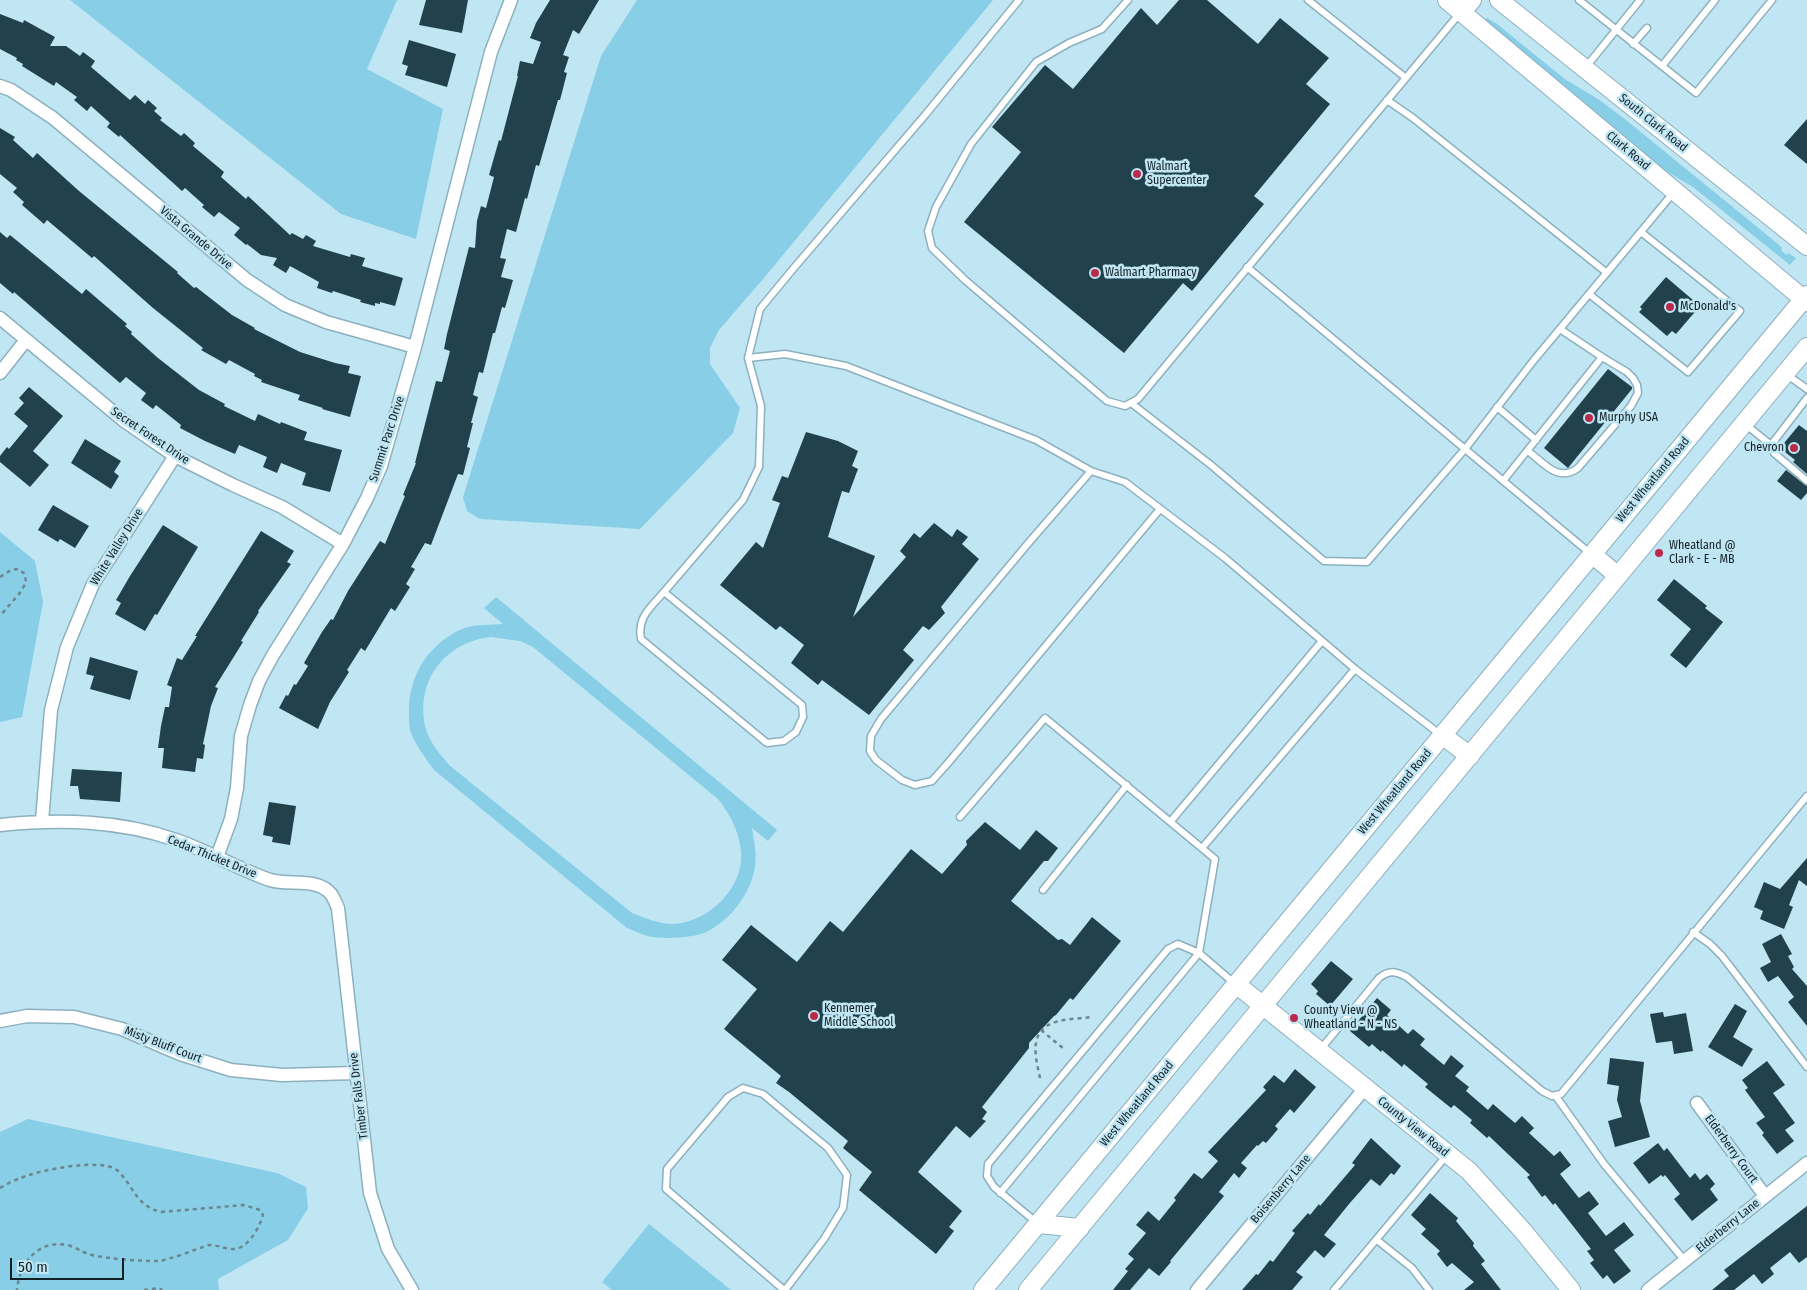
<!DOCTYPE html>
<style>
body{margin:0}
#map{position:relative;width:1807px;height:1290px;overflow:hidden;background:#c0e5f3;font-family:"Fira Sans Condensed",sans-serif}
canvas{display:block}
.scale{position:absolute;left:10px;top:1258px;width:114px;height:22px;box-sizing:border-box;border:2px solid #122025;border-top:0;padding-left:6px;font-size:15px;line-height:18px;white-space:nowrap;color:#122025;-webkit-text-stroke:4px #c0e5f3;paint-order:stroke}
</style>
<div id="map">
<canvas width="1807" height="1290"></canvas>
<div class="scale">50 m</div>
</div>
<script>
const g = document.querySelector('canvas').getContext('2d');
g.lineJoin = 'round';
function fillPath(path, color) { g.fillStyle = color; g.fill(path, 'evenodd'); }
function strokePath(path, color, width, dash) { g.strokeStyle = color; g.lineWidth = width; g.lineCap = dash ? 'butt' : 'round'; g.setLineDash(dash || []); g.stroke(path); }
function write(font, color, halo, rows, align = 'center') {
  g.font = font + ' "Fira Sans Condensed",sans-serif'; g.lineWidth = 5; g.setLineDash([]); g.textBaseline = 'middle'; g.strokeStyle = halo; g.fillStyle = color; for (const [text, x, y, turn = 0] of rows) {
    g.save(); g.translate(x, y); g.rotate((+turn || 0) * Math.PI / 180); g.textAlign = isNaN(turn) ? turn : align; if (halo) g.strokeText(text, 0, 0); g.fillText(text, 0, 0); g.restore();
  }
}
const green = new Path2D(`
 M70 0H397L367 69 443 109 416 239 341 214Z
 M637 0H993L764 278 719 330 710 348V364L740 408 733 433 640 529 480 519 467 511 463 497 601 56Z
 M1487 18 1497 24 1566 80 1598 99 1626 120 1778 244 1782 248 1781 250 1786 255 1788 253 1796 258 1790 265 1693 187 1652 163 1482 24Z
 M0 532 35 561 43 602 22 717 0 722Z
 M496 597 777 830 768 841 752 828C754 841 757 854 755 867 751 893 730 921 706 932 693 938 666 939 653 937 644 936 635 931 627 928L434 770C425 757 415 745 410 730 409 726 409 720 409 715 408 685 419 660 442 641 449 636 457 630 465 628 477 624 491 625 503 624L484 608ZM491 637 520 641 533 647 718 799C730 814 739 831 741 851 745 887 708 923 673 924 658 924 646 918 632 913L449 765C440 754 430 743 426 729 414 683 444 642 491 637Z
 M28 1119 277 1173 306 1187 308 1208 288 1240 218 1279 219 1290H0V1132Z
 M649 1224 731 1290H612L602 1282Z`);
const building = new Path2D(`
 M426 0H468L462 33 419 25Z
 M550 0H599L579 34 573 30 563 55 569 57 564 72 567 73 560 100H558L539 166 536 165 527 199 525 198 516 232 507 229 500 258 506 259 501 277 513 280 505 308 502 307 495 333H493L483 373 479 372 473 395 478 397 471 423H473L467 447 470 448 463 475 458 474 431 545 425 543 411 567 415 569 406 584 410 587 395 611 391 608 365 651 361 648 347 670 349 672 330 702 318 729 279 708 286 695 288 696 294 684 296 685 308 666 304 663 322 632 331 619 333 620 348 591 380 541 385 544 405 496 403 495 416 463H415L436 381 442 382 450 351 444 349 447 334 469 247 475 248 477 221 481 206 486 208 494 177 489 175 499 140 501 141 518 76H517L520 61 533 64 541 42 530 38 536 23Z
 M1179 0H1207L1258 44 1280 18 1329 58 1306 84 1330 104 1254 196 1264 204 1192 291 1183 283 1124 353 964 222 1021 152 992 127 1045 65 1073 89 1141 8 1157 25Z
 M0 14 23 23 24 20 55 37 50 46H66L80 56 83 52 95 61 91 67 130 100 135 95 145 104 148 100 157 108 154 111 162 118 160 120 181 136 184 133 195 143 193 146 224 172 221 177 246 199 248 196 290 235 292 233 303 239 306 235 316 241 313 246 350 257 351 254 365 258 362 266 403 278 395 306 380 302V304L375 303V306L360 302 361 300 333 291 332 293 317 288 319 282 290 266 286 273 273 265 277 258 261 255 247 244 246 245 234 235 240 228 219 212 214 217 202 207 204 205 185 188 182 191 120 135 119 137 107 127 110 123 91 106 87 111 74 100 77 97 56 82 54 86 22 66 23 64 16 60 17 58 0 49Z
 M409 40 456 54 447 87 405 75 408 66 402 64Z
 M1807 119V164L1784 145Z
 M0 128 15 137 13 140 33 158 37 153 79 191 178 272 177 273 194 288 196 287 232 315 255 328 254 329 300 352 335 363 350 366 348 373 361 376 350 417 322 409 323 408 298 400 300 395 261 382 262 380 254 376 255 374 229 360 226 364 201 350 203 348 153 308 94 256 92 258 47 220 44 224 22 205 24 202 13 192 17 188 0 174Z
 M0 232 7 238 10 235 82 294 86 289 127 324 125 326 132 332 131 334 158 358 199 390 225 404 224 406 255 421 258 414 280 424 281 422 307 432 304 440 342 450 330 492 302 485 306 473 281 463 277 473 263 467 267 457 239 445 235 454 205 441 180 428 181 425 156 405 153 409 141 400 146 393 126 377 120 383 14 292 13 294 0 283Z
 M1666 277 1700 306 1676 334 1672 331 1667 336 1639 312 1642 309 1640 307Z
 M1608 369 1632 387V389L1568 468 1544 448Z
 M29 387 63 416 33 451 49 465 30 487 0 462V456L7 447 9 449 28 426 14 414 24 403 19 398Z
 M1799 425 1807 431V474L1793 462 1795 460 1780 448Z
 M806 432 838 441 858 451 852 466 858 469 849 493 842 491 828 537 875 556 853 617 906 557 900 551 914 533 920 538 934 523 952 537 957 529 968 537 962 544 979 559 941 607 945 613 929 630 923 626 903 650 914 660 869 715 822 680 818 685 791 663 804 645 780 626 776 630 720 585 756 542 763 548 780 503 772 500 782 476 788 478Z
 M85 439 121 461 114 472 119 476 111 489 71 463Z
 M1786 470 1807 486V493L1801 500 1777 481Z
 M53 505 89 526 75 548 60 539 58 542 38 530Z
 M163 525 198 547 157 615 155 614 145 631 115 614 121 603 116 600 130 576Z
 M261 531 294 551 287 562 291 564 258 611 259 612 241 641 243 642 215 687 218 688 211 706 203 744 205 745 203 759 197 758 195 772 162 768 164 748H158L161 726 165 707H169L172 687 167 685 177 658 182 660 197 636H195Z
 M1674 579 1707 606 1705 608 1723 622 1686 668 1670 655 1691 629 1657 600Z
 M90 657 138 671 130 700 90 689 94 676 86 674Z
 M72 769 122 772 120 802 80 799 78 786H70Z
 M269 802 296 806 290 845 272 842 273 837 263 835Z
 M985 822 1020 850 1036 830 1058 848 1048 861H1044L1011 901 1058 940 1062 939 1070 945 1092 917 1121 941 1073 1000 1070 998 1056 1015 1054 1016 1029 1043V1048L982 1107 987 1112 982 1119 986 1121 970 1138 956 1126 918 1172 962 1211 949 1227 954 1231 936 1254 859 1190 872 1172 843 1148 848 1141 789 1092 776 1083 781 1076 724 1029 757 989 722 960 751 925 797 962 830 921 843 932 911 849 942 874 967 845 966 841Z
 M1807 858V886L1799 880 1789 905 1793 907 1784 929 1760 919 1763 911 1754 907 1764 882 1780 889Z
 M1781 934 1792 954 1788 956 1794 967 1792 969 1807 986V1026L1788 1002 1794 997 1778 976 1768 982 1760 968 1771 962 1762 944Z
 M1331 961 1353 979 1330 1006 1316 994 1318 991 1311 984Z
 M1377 998 1391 1010 1387 1015 1408 1034 1413 1029 1425 1039 1420 1045 1444 1065 1451 1055 1464 1066 1455 1076 1469 1087 1466 1091 1488 1110 1493 1104 1515 1123 1522 1116 1534 1128 1529 1133 1554 1156 1560 1151 1571 1165 1560 1174 1579 1198 1589 1191 1599 1204 1588 1213 1606 1236 1624 1222 1634 1235 1614 1250 1631 1271 1614 1284 1607 1275 1603 1279 1590 1263 1594 1260 1587 1251 1591 1249 1555 1203 1553 1205 1545 1195 1542 1197 1527 1177 1530 1175 1489 1136 1487 1138 1470 1123 1472 1120 1454 1105 1451 1108 1425 1087 1428 1084 1404 1064 1402 1067 1382 1050 1381 1052 1372 1044 1369 1047 1350 1031Z
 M1735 1004 1747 1011 1733 1037 1753 1049 1742 1067 1708 1047Z
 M1663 1012 1664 1017 1686 1013 1693 1051 1674 1054 1672 1041 1656 1043 1650 1014Z
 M1610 1058 1644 1062 1640 1101 1650 1137 1615 1147 1608 1121 1622 1117 1617 1100 1619 1086 1607 1084Z
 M1767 1061 1785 1085 1773 1093 1795 1123 1785 1130 1794 1141 1777 1154 1762 1135 1764 1133 1756 1123 1765 1117 1745 1090 1748 1088 1742 1080Z
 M1295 1069 1316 1087 1294 1113 1290 1109 1275 1126 1278 1129 1266 1143 1263 1141 1258 1146 1257 1145 1241 1163 1247 1168 1239 1178 1234 1173 1219 1192 1224 1196 1170 1261 1171 1262 1159 1276 1149 1268 1130 1290H1113L1128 1271 1125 1269 1134 1259 1128 1254 1146 1233 1136 1225 1148 1211 1159 1221 1176 1200 1174 1198 1194 1173 1202 1179 1218 1161 1208 1152 1266 1090 1263 1087 1274 1075 1284 1083Z
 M1371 1138 1401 1166 1394 1175 1391 1173 1380 1186 1371 1179 1349 1204 1324 1235 1336 1244 1324 1258 1315 1250 1296 1272 1303 1277 1292 1290H1242L1256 1274 1258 1275 1270 1260 1273 1262 1295 1233 1292 1231 1308 1213 1310 1215 1319 1204 1320 1206 1355 1165 1352 1163Z
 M1658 1143 1664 1151 1667 1148 1690 1178 1695 1173 1700 1180 1707 1174 1715 1184 1710 1189 1718 1200 1692 1221 1674 1199 1680 1194 1665 1175 1663 1177 1661 1175 1649 1184 1633 1163Z
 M1430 1193 1458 1218 1456 1221 1474 1243 1473 1246 1485 1261 1481 1264 1501 1290H1464L1474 1282 1452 1263 1447 1267 1437 1254 1440 1251 1421 1234 1426 1229 1411 1215Z
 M1807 1206V1257L1799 1263 1790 1252 1770 1268 1774 1274 1762 1284 1754 1274 1734 1290H1712L1729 1276 1724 1270Z`);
const path = new Path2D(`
 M0 577 11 570 18 569 25 574 26 583 19 594 0 616
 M1041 1030 1064 1049
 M1040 1078C1038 1068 1034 1053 1036 1043 1040 1017 1071 1020 1092 1017
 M0 1188C7 1184 14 1180 21 1178 39 1170 104 1157 118 1171 135 1188 135 1205 161 1212L244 1205 260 1210 263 1215C260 1227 247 1250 233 1249 225 1249 218 1245 209 1245 196 1249 170 1260 158 1261 141 1261 108 1259 92 1255 83 1253 76 1247 67 1245 38 1239 19 1264 17 1290
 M144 1290 159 1288 162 1290`);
const lane = new Path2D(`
 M1128 0 1102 29 1069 43 1036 62 971 144 936 207 928 231 932 248 965 280 1107 401 1125 406 1138 399 1460 13
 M1308 0 1406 78
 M1579 0 1696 93 1772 0
 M1633 44 1647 28
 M1662 66 1715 0
 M1586 67 1640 0
 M1387 100 1413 118 1607 273
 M1589 294 1688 372 1740 311 1641 232
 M1560 329 1602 357
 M748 358 760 309 793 269 926 114 1019 0
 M1786 374 1807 389
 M1131 403 1211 465 1324 561 1367 562 1465 449 1247 267
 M1497 407 1536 440
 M1745 424 1771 445 1807 398
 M1771 445 1774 453 1807 481
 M1503 481 1602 357 1627 372 1633 378 1637 385 1638 393 1631 406 1578 468C1558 483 1544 463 1528 451
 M1160 509 948 763 932 781 915 785 902 780 876 760 870 751 871 736 881 719 1031 540 1091 471 1125 482 1225 558 1355 669 1202 848
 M1591 554 1465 449 1534 360 1674 192
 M664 592C651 607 637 617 641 639L767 743 784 741 796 732 803 717 802 705 664 592 743 500 759 467 761 406 748 358 785 354 846 366 1036 440 1091 471
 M1355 669 1441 735
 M960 817 1045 718 1215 859 1199 953 1000 1193
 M1171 821 1322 641
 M1043 890 1127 785
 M1693 932 1710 944 1722 956 1807 1067
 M1320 1050 1379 978C1389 970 1395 971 1407 977L1542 1091 1552 1096 1561 1094 1807 796
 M1555 1095 1604 1164 1685 1261
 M1037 1223 994 1187 987 1176 988 1164 1168 949 1178 944 1199 953 1234 983
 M1377 1240 1412 1268 1429 1290
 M784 1290 666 1189 667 1169 728 1097 743 1088 763 1094 794 1120 828 1148 847 1175 843 1208 824 1239 785 1290
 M1334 1290 1447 1155`);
const street = new Path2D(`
 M0 86 11 90 53 118 247 280 285 305 326 322 415 347
 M0 318 123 420 175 456 233 485 282 507 343 544
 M0 373 26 340
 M42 821 51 710 67 647 93 584 175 456
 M0 825C60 819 119 820 176 840 208 851 238 869 270 880 289 886 317 877 331 894 334 898 336 904 338 908L370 1193 388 1249 412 1290
 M217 857 231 819 237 788 241 736 250 705 259 681 273 655 343 544 367 498 381 466 415 347 491 52 511 0
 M0 1021 27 1016 74 1017 122 1029 180 1054 231 1070 282 1075 356 1073
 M1697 1103 1765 1196
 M1197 1290 1365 1088
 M1648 1290 1807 1163`);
const secondary = new Path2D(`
 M1447 0 1807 302
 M1499 0 1807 246
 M1462 11 1472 0
 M1592 554 1618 576
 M1442 735 1470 756
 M1236 984 1469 1171 1523 1231 1571 1290
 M1038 1224 1080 1228
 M983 1290 1807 295
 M1028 1290 1807 347`);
const markers = [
 [1137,174,5,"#bb2a4c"],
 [1095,273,5,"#bb2a4c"],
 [1670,307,5,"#bb2a4c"],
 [1589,418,5,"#bb2a4c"],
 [1794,448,5,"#bb2a4c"],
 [1659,553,5,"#bb2a4c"],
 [814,1016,5,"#bb2a4c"],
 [1294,1018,5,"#bb2a4c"]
];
const streetNames = [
 ["South Clark Road",1653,123,39],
 ["Clark Road",1628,151,40],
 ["Vista Grande Drive",196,238,40],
 ["Secret Forest Drive",150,436,34],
 ["Summit Parc Drive",387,439,-72],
 ["West Wheatland Road",1653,480,-50],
 ["White Valley Drive",117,547,-58],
 ["West Wheatland Road",1395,792,-50],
 ["Cedar Thicket Drive",212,857,22],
 ["Misty Bluff Court",163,1045,21],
 ["Timber Falls Drive",359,1096,-97],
 ["West Wheatland Road",1137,1104,-50],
 ["County View Road",1413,1127,39],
 ["Elderberry Court",1731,1149,54],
 ["Boisenberry Lane",1281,1189,-50],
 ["Elderberry Lane",1728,1226,-39]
];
const poiNames = [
 ["Walmart",1147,167],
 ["Supercenter",1147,181],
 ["Walmart Pharmacy",1105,273],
 ["McDonald's",1680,307],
 ["Murphy USA",1599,418],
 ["Chevron",1784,448,"right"],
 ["Wheatland @",1669,546],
 ["Clark - E - MB",1669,560],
 ["Kennemer",824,1009],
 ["Middle School",824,1023],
 ["County View @",1304,1011],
 ["Wheatland - N - NS",1304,1025]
];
fillPath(green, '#88cee7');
fillPath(building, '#21424d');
strokePath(lane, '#8db0be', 9);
strokePath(street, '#8db0be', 15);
strokePath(secondary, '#8db0be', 20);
strokePath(path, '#6c8690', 2.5, [4, 4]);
strokePath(lane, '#fff', 6);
strokePath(street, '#fff', 12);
strokePath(secondary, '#fff', 18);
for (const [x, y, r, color] of markers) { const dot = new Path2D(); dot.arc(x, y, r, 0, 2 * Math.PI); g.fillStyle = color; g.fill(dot); strokePath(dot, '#c0e5f3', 2); }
write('12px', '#122025', '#c0e5f3', streetNames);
write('12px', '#122025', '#c0e5f3', poiNames, 'left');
</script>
